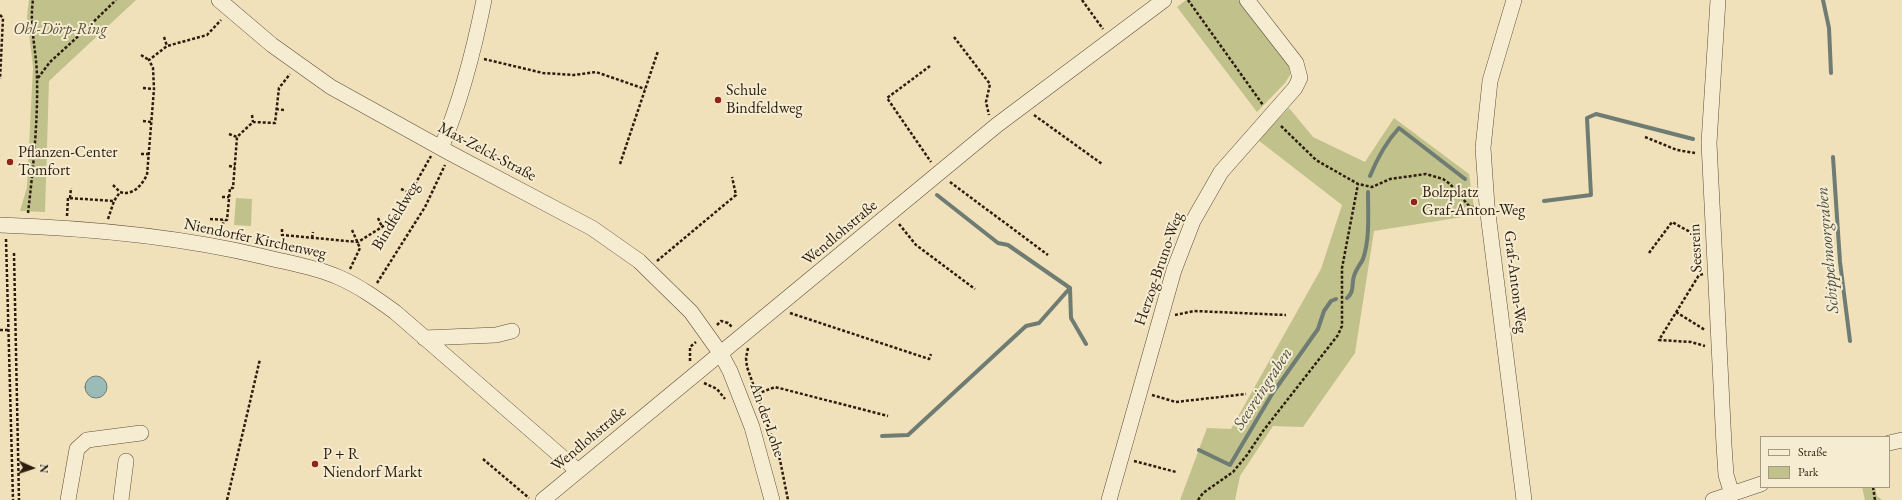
<!DOCTYPE html>
<meta charset="utf-8">
<style>
body{margin:0}
#map{position:relative;width:1902px;height:500px;overflow:hidden;background:#f0e1ba;font-family:"EB Garamond",serif}
canvas{display:block}
.legend{position:absolute;left:1760px;top:436px;width:130px;height:52px;box-sizing:border-box;background:#f5ecd2;border:1px solid #a59984;margin:0;padding:5px 7px;list-style:none;font-size:12px;color:#2c1d0e}
.legend li{display:flex;align-items:center;gap:8px;height:20px}
.legend b{width:20px;border:1px solid #a59984}
.north{position:absolute;left:12px;top:448px;width:40px;height:40px;-webkit-text-stroke:3px #f5ecd2;paint-order:stroke;rotate:93deg;font-size:11px;font-weight:700;line-height:16px;text-align:center;color:#2c1d0e}
.north::after{content:'';display:block;margin:auto;width:14px;height:18px;background:#2c1d0e;clip-path:polygon(50% 0,100% 100%,50% 72%,0 100%)}
</style>
<div id="map">
<canvas width="1902" height="500"></canvas>
<ul class="legend">
<li><b style="height:5px;background:#f5ecd2"></b>Straße</li>
<li><b style="height:11px;background:#c0c18b"></b>Park</li>
</ul>
<div class="north">N</div>
</div>
<script>
const g = document.querySelector('canvas').getContext('2d');
g.lineJoin = 'round';
function fillPath(path, color) { g.fillStyle = color; g.fill(path, 'evenodd'); }
function strokePath(path, color, width, dash) { g.strokeStyle = color; g.lineWidth = width; g.lineCap = dash ? 'butt' : 'round'; g.setLineDash(dash || []); g.stroke(path); }
function write(font, color, halo, rows, align = 'center') {
  g.font = font + ' "EB Garamond",serif'; g.lineWidth = 4; g.setLineDash([]); g.textBaseline = 'middle'; g.strokeStyle = halo; g.fillStyle = color; for (const [text, x, y, turn = 0] of rows) {
    g.save(); g.translate(x, y); g.rotate((+turn || 0) * Math.PI / 180); g.textAlign = isNaN(turn) ? turn : align; if (halo) g.strokeText(text, 0, 0); g.fillText(text, 0, 0); g.restore();
  }
}
const green = new Path2D(`
 M29 0H136L49 81 45 212 20 211 27 187 33 67 27 16Z
 M1186 0H1240L1289 62 1290 75 1285 83 1257 112 1177 7Z
 M1289 108 1313 137 1365 162 1394 118 1469 174 1475 215 1374 231 1355 353 1303 427 1273 426 1240 476 1235 500H1180L1207 428 1231 429 1321 269 1342 205 1258 140Z
 M236 198 252 199 251 226 234 225Z
 M1862 487H1875L1877 496 1882 500H1865Z`);
const water = new Path2D(`
 M85 387a11 11 0 1 1 22 0a11 11 0 1 1-22 0Z`);
const stream = new Path2D(`
 M1823 0 1829 28 1831 73
 M1833 157 1840 262 1850 341
 M1370 176C1377 159 1386 142 1399 128L1465 179
 M937 195 998 243 1008 245 1070 288 1071 318 1086 344
 M1544 201 1591 195 1587 118 1596 114 1693 139
 M1347 298C1355 291 1351 285 1354 276 1356 269 1360 265 1363 259 1370 239 1368 213 1368 192
 M882 436 908 435 1026 326 1039 323 1070 288
 M1199 450 1230 465 1272 394 1318 329 1324 311 1331 301 1336 299`);
const path = new Path2D(`
 M1082 0 1103 29
 M1188 0 1263 105
 M0 15 3 18 0 79
 M164 37 167 46
 M954 37 990 84 986 102 989 115
 M141 55 149 60
 M484 59 543 73 574 75 596 72 645 89
 M930 66 887 98 931 162
 M38 78 50 62 85 30 116 0
 M143 88 154 89
 M276 109 284 110
 M252 115 253 122
 M1034 115 1102 164
 M143 121 151 122
 M1281 126 1316 160 1358 184 1372 187 1390 179 1426 174 1443 179 1450 184 1470 207H1474
 M229 134 237 137
 M1645 137 1677 150 1695 153
 M141 154H149
 M620 164 658 51
 M229 166 235 167
 M950 182 1048 255
 M113 185 120 192
 M401 189 410 193
 M222 197H229
 M70 198 71 188
 M28 213C33 170 38 121 37 79 37 52 29 27 33 0
 M67 216 68 198 114 201 120 192C133 196 141 186 147 175L154 89 153 68 149 60 167 46 207 35 221 20
 M378 218 382 227
 M108 219 114 201
 M210 219 227 220 230 188H233L237 137 253 122 275 123 279 88 290 74
 M899 224 916 245 975 289
 M282 229V235L358 242 382 227 401 209 431 156
 M220 235 224 220
 M312 238 313 232
 M6 239 13 500
 M14 253 19 500
 M1649 253 1672 222 1699 237
 M657 261 736 195 732 177
 M350 269 360 248 352 230
 M1703 274 1699 275 1659 340 1691 342 1705 346
 M377 283 425 207 445 165
 M1676 312 1705 330
 M790 313 929 359 931 354
 M1175 315 1194 311 1286 315
 M717 325 721 321 728 323 732 327
 M0 330H9
 M748 348 746 358 747 367 780 460 788 500
 M690 361V347L696 342
 M704 383 717 389 725 399
 M757 394 775 387 888 416
 M1152 395 1176 402 1246 394
 M483 459 529 498
 M1134 461 1176 472
 M1873 487 1875 500
 M227 500 260 359
 M1198 500 1203 493 1233 472 1247 455 1263 431 1338 335 1342 326V268L1358 184`);
const minor = new Path2D(`
 M219 0 272 45 331 87 450 153 592 228 639 261 691 312 721 354 730 371 752 427 772 500
 M1514 0 1490 81 1483 148 1487 206 1524 500
 M1718 0 1709 143 1724 445 1726 475 1732 494
 M441 148C461 101 474 50 484 0
 M0 225C89 228 178 236 265 257 289 263 315 267 338 277 359 286 377 299 395 312L578 471
 M424 338 496 335 512 331
 M1889 443 1902 440
 M68 500 77 449 87 440 141 433
 M121 500 126 461
 M543 500 997 125 1164 0
 M1109 500 1174 270 1193 221 1221 172 1295 88 1300 78 1296 63 1247 0
 M1713 500 1761 484`);
const markers = [
 [718,100,4,"#8f2418"],
 [10,162,4,"#8f2418"],
 [1414,202,4,"#8f2418"],
 [315,464,4,"#8f2418"]
];
const parkNames = [
 ["Ohl-Dörp-Ring",60,30]
];
const poiNames = [
 ["Schule",726,91],
 ["Bindfeldweg",726,109],
 ["Pflanzen-Center",18,153],
 ["Tomfort",18,171],
 ["Bolzplatz",1422,193],
 ["Graf-Anton-Weg",1422,211],
 ["P + R",323,455],
 ["Niendorf Markt",323,473]
];
const streetNames = [
 ["Max-Zelck-Straße",487,152,28],
 ["Bindfeldweg",396,216,-59],
 ["Wendlohstraße",840,233,-40],
 ["Niendorfer Kirchenweg",255,239,12],
 ["Seesrein",1696,248,-93],
 ["Herzog-Bruno-Weg",1159,269,-71],
 ["Graf-Anton-Weg",1515,282,83],
 ["An der Lohe",767,420,71],
 ["Wendlohstraße",589,439,-40]
];
const waterNames = [
 ["Schippelmoorgraben",1828,250,-95],
 ["Seesreingraben",1263,389,-57]
];
fillPath(green, '#c0c18b');
fillPath(water, '#9bbcb6');
strokePath(water, '#6f7c73', 1);
strokePath(stream, '#6f7c73', 4);
strokePath(minor, '#5d4e39', 16);
strokePath(path, '#2c1d0e', 2.5, [3, 2]);
strokePath(minor, '#f5ecd2', 15);
for (const [x, y, r, color] of markers) { const dot = new Path2D(); dot.arc(x, y, r, 0, 2 * Math.PI); g.fillStyle = color; g.fill(dot); strokePath(dot, '#f5ecd2', 1.5); }
write('italic 16px', '#584e34', '#f5ecd2', parkNames);
write('16px', '#2c1d0e', '#f5ecd2', poiNames, 'left');
write('16px', '#2c1d0e', '#f5ecd2', streetNames);
write('italic 17px', '#4d4d40', '#f5ecd2', waterNames);
</script>
